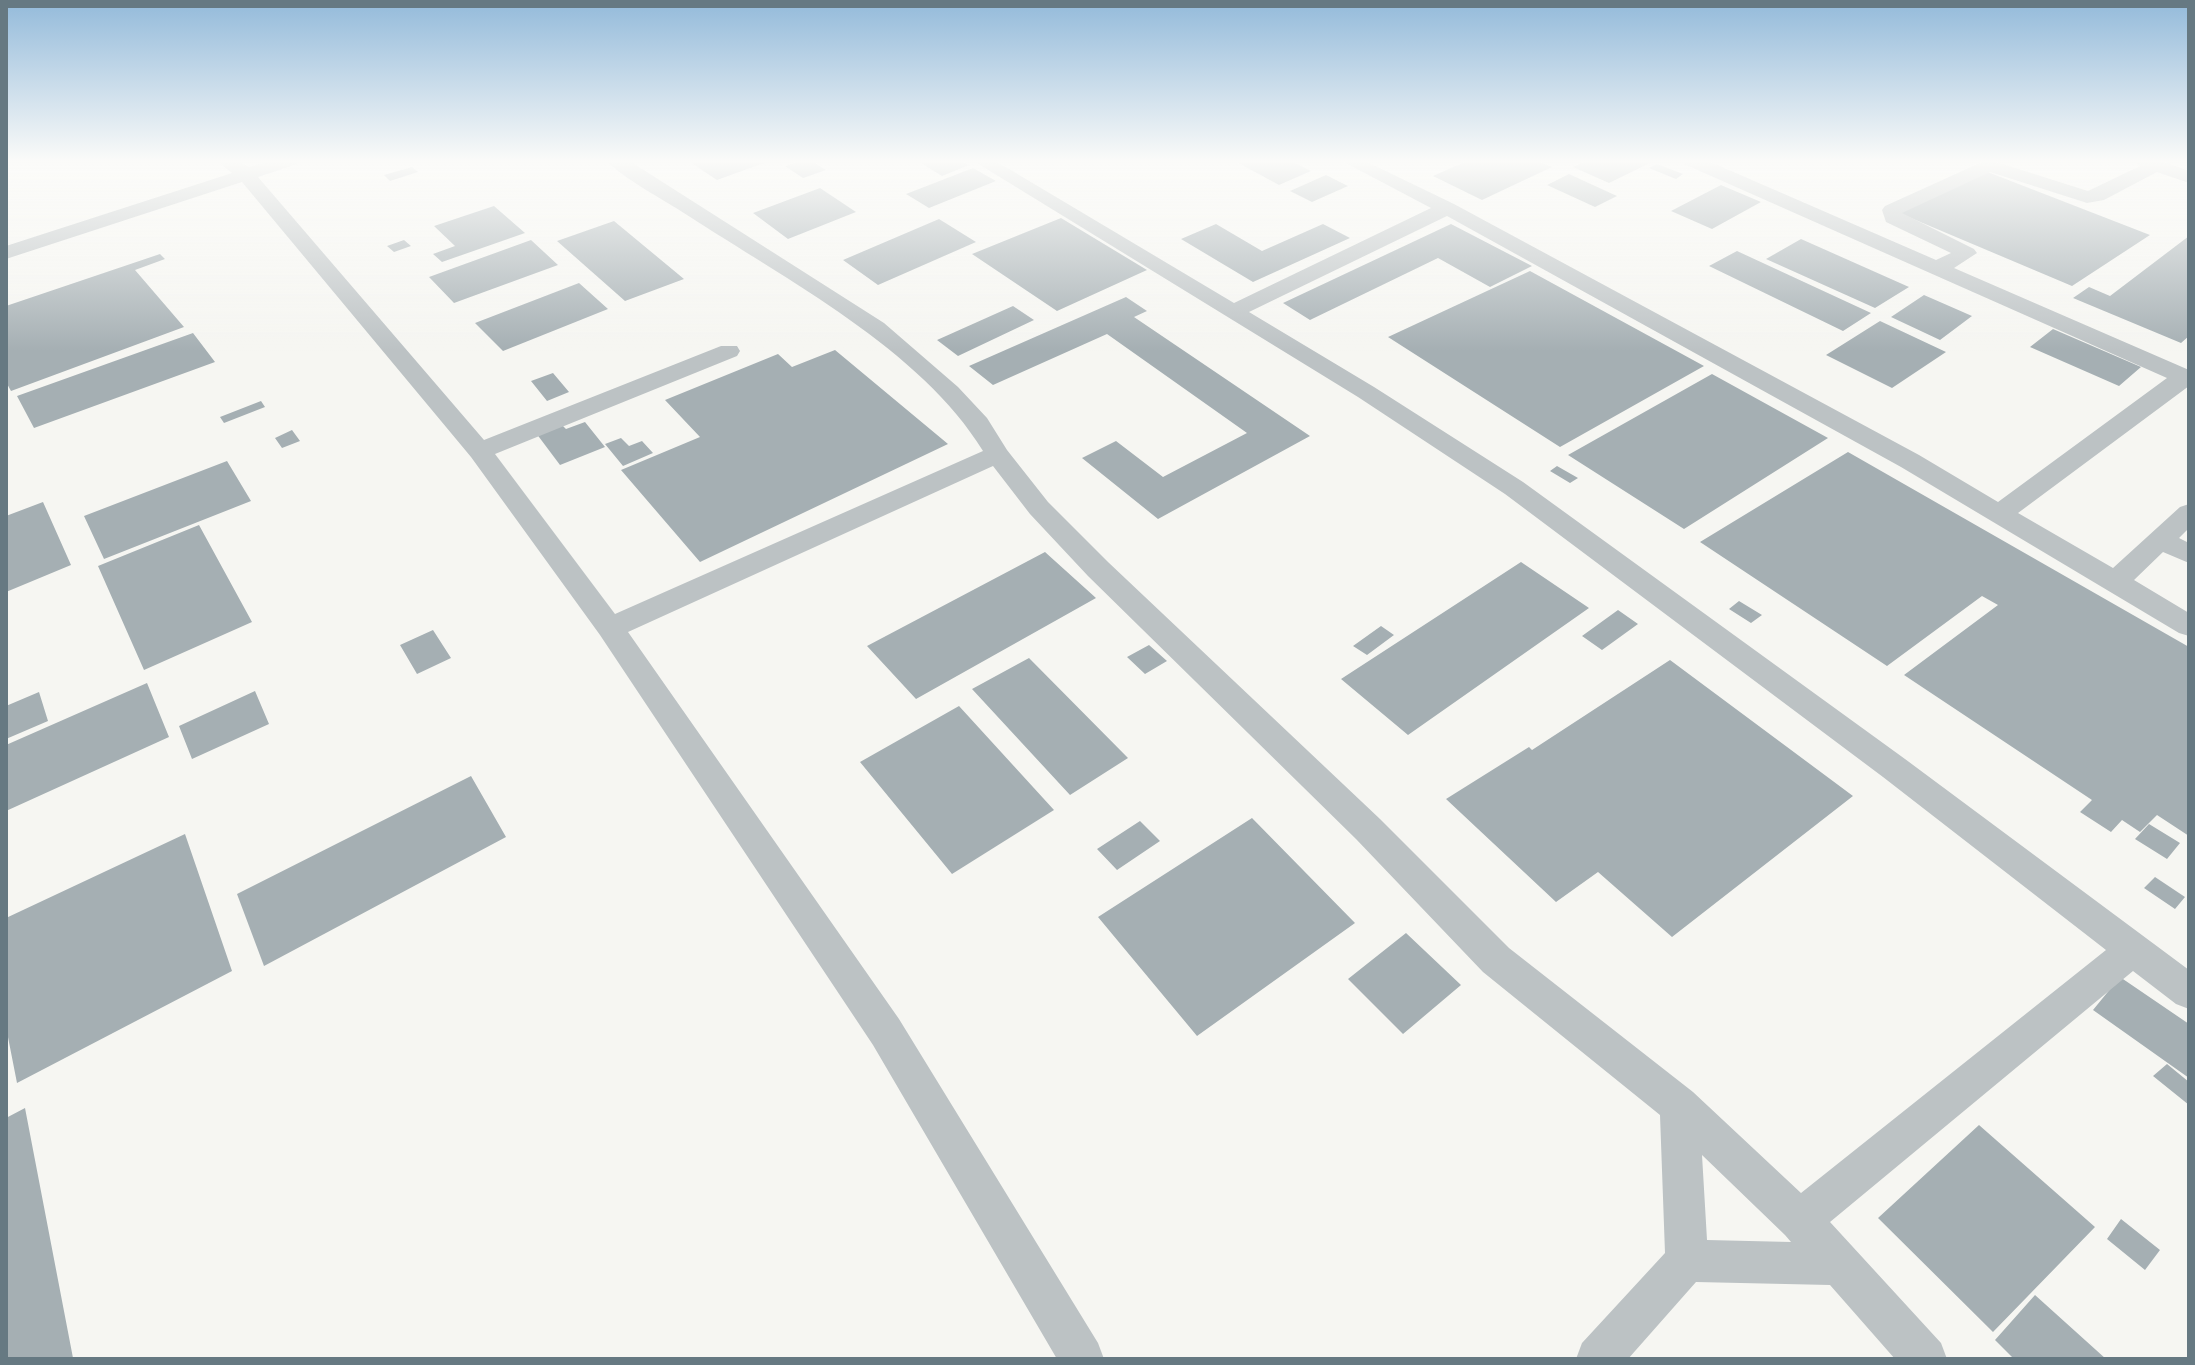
<!DOCTYPE html>
<style>
body{margin:0}
#map{position:relative;width:2195px;height:1365px;overflow:hidden;background:#f6f6f2;font-family:"Alegreya Sans",sans-serif}
canvas{display:block}
.frame{position:absolute;inset:0;border:8px solid #667982;pointer-events:none}
</style>
<div id="map">
<canvas width="2195" height="1365"></canvas>
<div class="frame"></div>
</div>
<script>
const g = document.querySelector('canvas').getContext('2d');
g.lineJoin = 'round';
function fillPath(path, color) { g.fillStyle = color; g.fill(path, 'evenodd'); }
const building = new Path2D(`
 M687 160H772L717 180Z
 M802 160H810L826 170 803 178 785 166Z
 M916 160H960L969 165 942 176Z
 M1233 160H1289L1311 171 1279 185Z
 M1469 160H1536L1552 167 1482 200 1433 176Z
 M1588 160H1656L1609 183 1573 167Z
 M1657 164 1683 174 1676 179 1649 168Z
 M412 167 418 172 390 181 384 175Z
 M973 168 996 181 929 208 906 194Z
 M1980 169 2150 235 2072 286 1899 213Z
 M1569 174 1617 196 1595 207 1547 185Z
 M1326 175 1348 186 1312 202 1290 191Z
 M1721 185 1761 202 1712 229 1671 211Z
 M820 188 856 212 788 239 753 213Z
 M494 206 525 233 442 262 433 254 455 246 434 226Z
 M1061 218 1147 270 1057 311 972 254Z
 M939 219 976 242 878 285 843 260Z
 M614 221 684 279 625 301 557 241Z
 M1216 224 1262 251 1323 224 1350 238 1253 282 1181 239Z
 M1451 224 1532 266 1490 287 1438 258 1310 320 1283 303Z
 M2189 236V336L2181 343 2073 298 2089 287 2110 296Z
 M1801 239 1909 287 1875 308 1766 259Z
 M404 240 411 246 394 252 387 246Z
 M531 240 558 265 454 303 429 277Z
 M1737 251 1871 313 1843 331 1709 266Z
 M160 254 165 259 135 270 184 327 11 391 6 382V306Z
 M1530 271 1704 366 1560 447 1388 337Z
 M579 283 608 309 503 351 475 323Z
 M1924 295 1972 316 1940 340 1891 317Z
 M1126 297 1147 311 1134 317 1310 436 1158 519 1082 458 1116 441 1163 477 1247 433 1107 334 993 385 969 366Z
 M1013 306 1034 320 958 356 937 340Z
 M1880 321 1946 352 1892 388 1826 355Z
 M2053 329 2141 367 2119 386 2030 347Z
 M193 333 215 362 34 428 17 396Z
 M835 350 948 444 700 562 621 470 700 437 665 400 778 354 792 367Z
 M553 373 569 392 547 401 531 381Z
 M1712 374 1828 438 1684 529 1568 455Z
 M261 401 265 407 224 423 220 417Z
 M585 422 605 447 560 465 536 433 560 423 566 429Z
 M292 430 300 441 282 448 275 438Z
 M621 438 629 446 642 441 653 453 623 466 605 444Z
 M1848 452 2189 647V836L2157 815 2140 832 2122 820 2111 832 2080 812 2092 800 1904 675 1998 605 1982 596 1887 666 1700 542Z
 M227 461 251 501 104 559 84 516Z
 M1557 466 1578 478 1570 483 1550 471Z
 M43 502 71 565 6 592V516Z
 M199 525 252 622 144 670 98 566Z
 M1045 552 1096 598 916 699 867 646Z
 M1521 562 1589 608 1408 735 1341 679Z
 M1739 601 1762 615 1751 623 1729 609Z
 M1618 610 1638 624 1602 650 1582 636Z
 M1381 626 1394 635 1367 655 1353 646Z
 M433 630 451 658 417 674 400 645Z
 M1149 645 1167 661 1145 674 1127 657Z
 M1029 658 1128 758 1070 795 972 689Z
 M1670 660 1853 796 1672 937 1598 872 1556 902 1446 799 1529 747 1532 750Z
 M147 683 169 737 6 811V745Z
 M255 691 269 724 192 759 179 726Z
 M39 692 48 721 6 739V706Z
 M959 706 1054 810 952 874 860 762Z
 M471 776 506 837 264 966 237 894Z
 M1252 818 1355 923 1197 1036 1098 917Z
 M1140 821 1160 841 1117 870 1097 849Z
 M2149 824 2180 843 2167 859 2135 839Z
 M185 834 232 971 17 1083 6 1027V918Z
 M2155 877 2185 897 2175 909 2144 888Z
 M1406 933 1461 985 1403 1034 1348 979Z
 M2120 977 2189 1024V1078L2093 1010Z
 M2167 1064 2189 1082V1105L2153 1076Z
 M25 1108 73 1358 71 1359H6V1118Z
 M1979 1125 2095 1227 1993 1332 1878 1218Z
 M2121 1219 2160 1250 2145 1270 2107 1239Z
 M2035 1295 2106 1359H2014L1995 1340Z`);
const minor = new Path2D(`
 M216 160H237L249 167 272 160H299L297 164 258 177 484 440 721 346H737L740 351 737 356 495 454 615 614 983 451C922 350 785 279 687 215 668 202 618 176 607 160H628L884 323 958 387 987 418 1007 450 1048 502 1108 562 1380 819 1509 948 1693 1092 1801 1193 2106 950 1883 777 1505 494 1358 397 972 160H994L1234 303 1431 208 1340 160H1363L1454 204 1919 455 1998 502 2167 378 1684 164 1682 160H1706L1936 260 1951 253 1886 222 1882 210 1885 206 1982 162H1996L2088 191 2140 166 2133 160H2159L2189 171V183L2157 172 2104 200 2087 203 1990 172 1902 213 1974 249 1977 253 1954 268 2189 370V386L2018 513 2113 568 2180 507 2189 504V528L2179 538 2189 543V563L2163 552 2134 580 2189 613V636L2179 633 1901 467 1447 216 1249 312 1374 387 1523 482 1905 759 2189 970V1009L2176 1004 2133 971 1830 1222 1941 1343 1947 1359H1895L1830 1285 1696 1282 1628 1359H1576L1582 1343 1665 1253 1660 1115 1483 972 1356 839 1088 576 1030 514 993 466 628 632 899 1019 1098 1343 1104 1359H1057L873 1045 600 635 471 457 242 182 6 259V246L232 173ZM1702 1155 1785 1235 1791 1242 1707 1240Z`);
fillPath(building, '#a5afb3');
fillPath(minor, '#bcc2c4');
const sky = g.createLinearGradient(0, 0, 0, 351);
sky.addColorStop(0, '#93bada');
sky.addColorStop(0.46, '#fbfbf9');
sky.addColorStop(1, '#fbfbf900');
g.fillStyle = sky;
g.fillRect(0, 0, 2195, 351);
</script>
